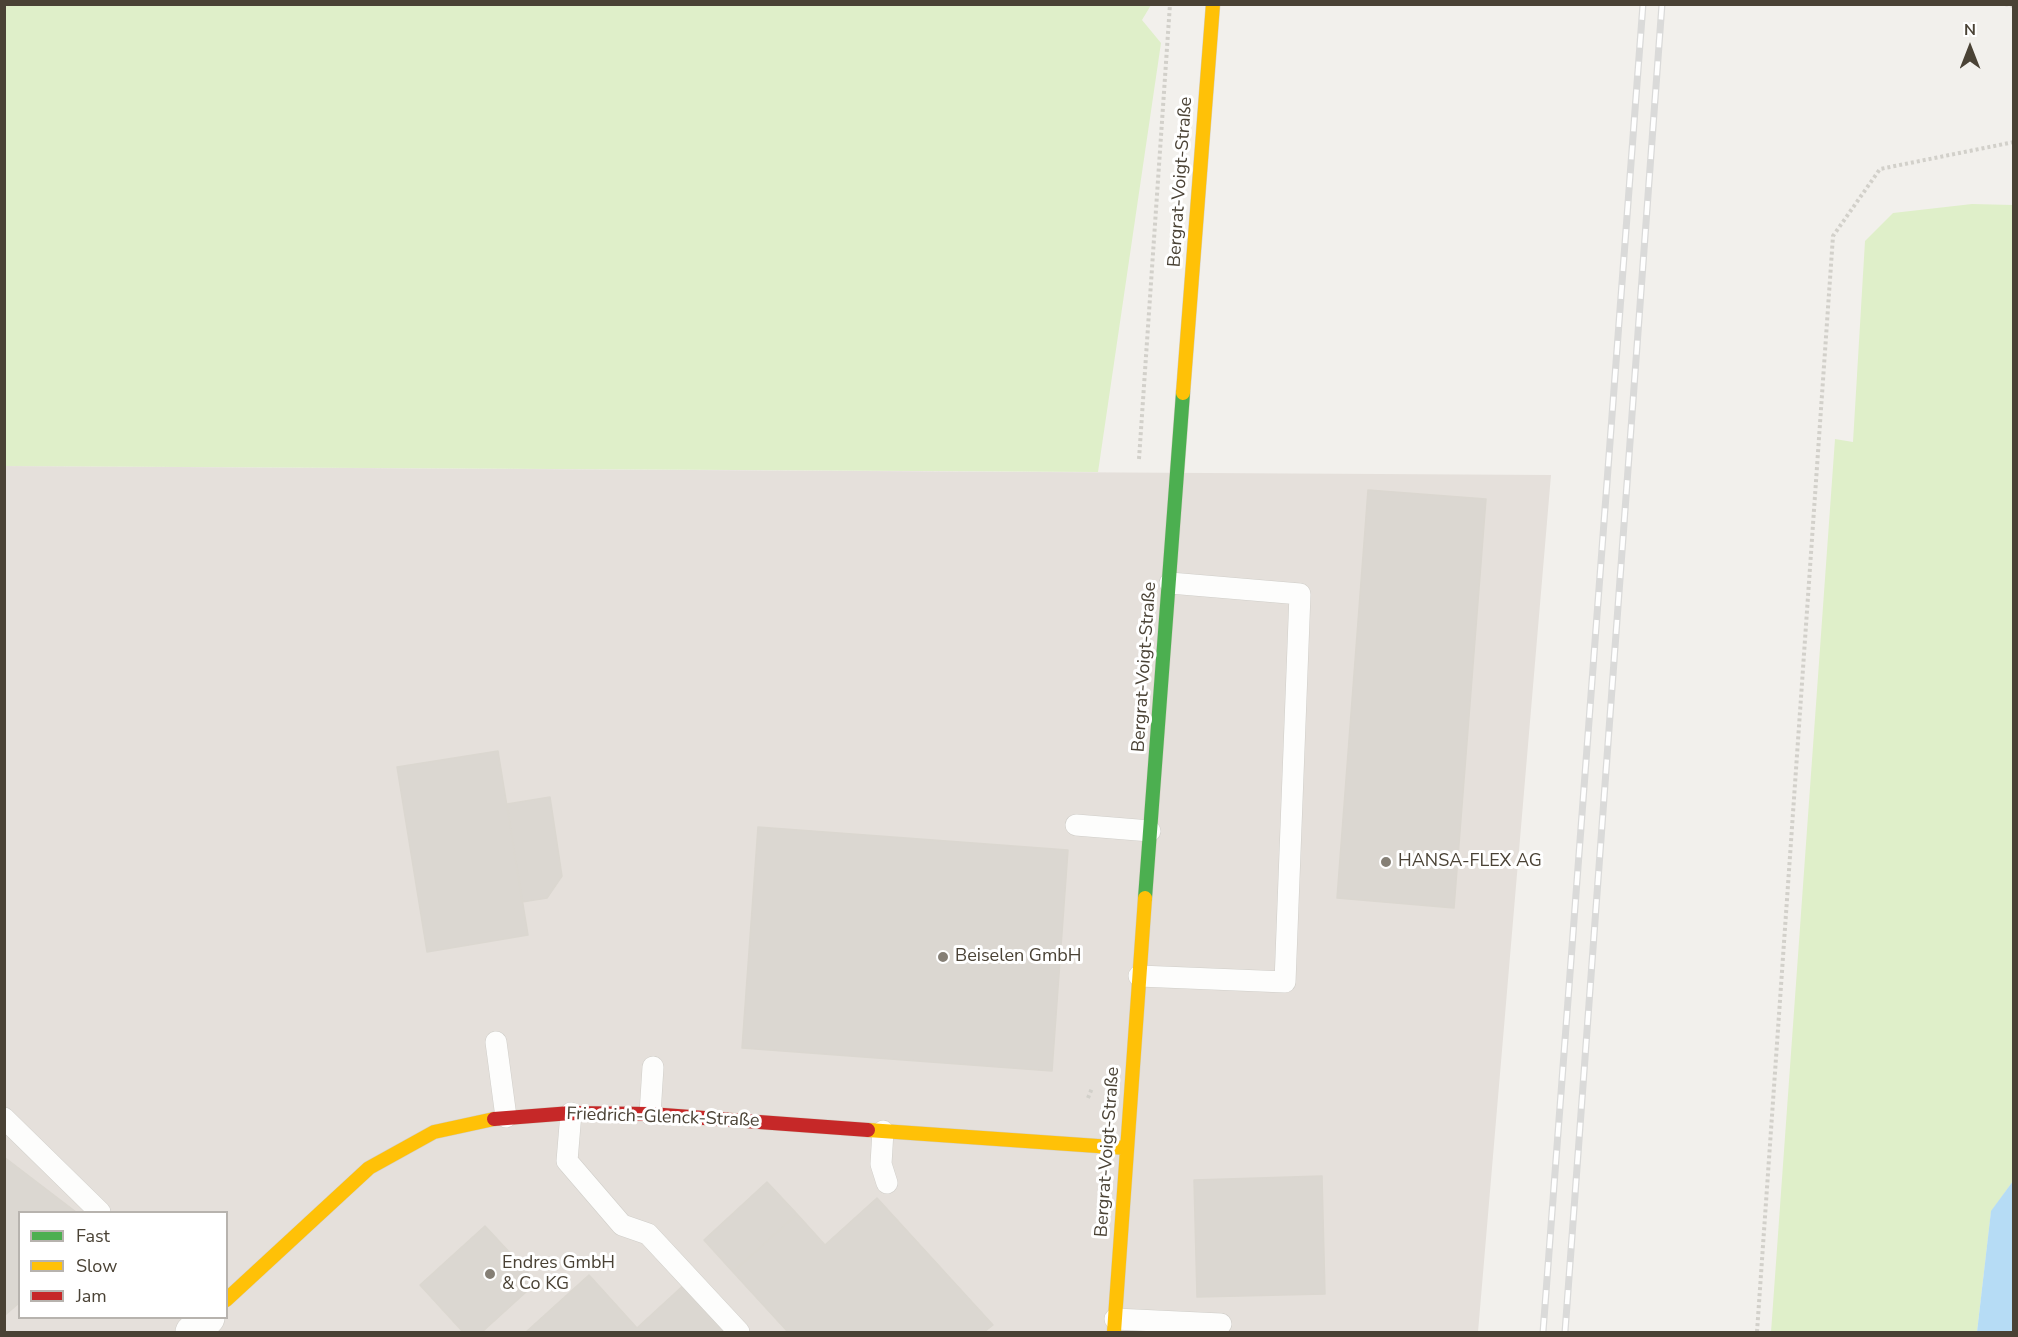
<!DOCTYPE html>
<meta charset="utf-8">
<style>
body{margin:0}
#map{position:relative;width:2018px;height:1337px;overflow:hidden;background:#f2f0ec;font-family:"Nunito Sans",sans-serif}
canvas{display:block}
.frame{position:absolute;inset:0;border:6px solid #4a4235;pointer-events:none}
.legend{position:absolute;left:18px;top:1211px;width:210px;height:108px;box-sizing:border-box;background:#fff;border:2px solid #b7b3ae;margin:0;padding:8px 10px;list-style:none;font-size:18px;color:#4a4235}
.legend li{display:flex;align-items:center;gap:12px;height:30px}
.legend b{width:30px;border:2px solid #b7b3ae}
.north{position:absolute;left:1940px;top:18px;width:60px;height:60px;-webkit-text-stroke:4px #fff;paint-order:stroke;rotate:0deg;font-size:16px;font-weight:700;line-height:24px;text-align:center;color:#4a4235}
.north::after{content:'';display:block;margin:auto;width:21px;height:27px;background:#4a4235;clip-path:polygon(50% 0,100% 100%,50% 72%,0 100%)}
</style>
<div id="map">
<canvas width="2018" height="1337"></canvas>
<div class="frame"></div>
<ul class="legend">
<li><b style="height:8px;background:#4caf50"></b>Fast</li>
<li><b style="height:8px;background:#ffc107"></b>Slow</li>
<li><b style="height:8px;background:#c62828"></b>Jam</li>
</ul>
<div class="north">N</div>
</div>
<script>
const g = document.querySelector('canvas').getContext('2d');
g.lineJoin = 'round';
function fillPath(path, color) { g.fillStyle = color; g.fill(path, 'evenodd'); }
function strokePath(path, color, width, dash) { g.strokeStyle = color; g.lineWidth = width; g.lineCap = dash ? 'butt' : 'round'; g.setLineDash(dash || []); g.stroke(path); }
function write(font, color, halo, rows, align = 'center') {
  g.font = font + ' "Nunito Sans",sans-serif'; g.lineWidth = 6; g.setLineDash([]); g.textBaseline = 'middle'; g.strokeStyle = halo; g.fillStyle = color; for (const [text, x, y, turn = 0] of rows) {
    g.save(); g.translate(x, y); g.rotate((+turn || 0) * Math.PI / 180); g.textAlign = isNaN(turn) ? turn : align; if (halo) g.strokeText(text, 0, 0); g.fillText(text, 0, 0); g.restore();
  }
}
const industrial = new Path2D(`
 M5 466 1551 475 1478 1332H5ZM20 1212H226V1318H20Z`);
const green = new Path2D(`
 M5 4 1151 5 1142 20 1161 43 1098 472 5 466Z
 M1972 204 2013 205V1181L1991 1212 1977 1332H1771L1835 439 1853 442 1865 241 1893 213Z`);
const water = new Path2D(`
 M2013 1181V1332H1977L1991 1211Z`);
const building = new Path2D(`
 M1368 490 1486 499 1454 908 1337 898Z
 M498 751 528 935 427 952 397 767Z
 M550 797 562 876 547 898 522 902 507 804Z
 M758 827 1068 850 1052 1071 742 1048Z
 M4 1157 76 1212H20V1302L4 1316Z
 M1322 1176 1325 1294 1197 1297 1194 1180Z
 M767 1182 797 1214 733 1272 704 1240Z
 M877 1198 993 1325 984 1332H788L733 1272 797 1214 825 1245Z
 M485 1226 537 1282 482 1332H463L420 1285Z
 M589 1275 637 1328 686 1283 730 1332H526Z`);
const path = new Path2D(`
 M2005 4 2014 6
 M1139 459 1170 4
 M1088 1098 1092 1088
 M1757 1332 1833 236 1880 169 2014 142`);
const lane = new Path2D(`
 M1076 825 1150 831
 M1139 976 1285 982 1300 594 1170 583
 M496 1042 506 1117
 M571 1113 567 1161 622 1225 648 1234 739 1332
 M650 1114 653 1067
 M4 1118 100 1212
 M883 1131 881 1164 887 1183
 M1115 1319 1221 1324`);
const street = new Path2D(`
 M192 1332 208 1318`);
const fast = new Path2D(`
 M1145 898 1183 393`);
const slow = new Path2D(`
 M1183 393 1213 4
 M868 1130 1126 1148
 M226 1300 369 1168 434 1132 494 1119
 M1114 1332 1145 898`);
const jam = new Path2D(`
 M494 1119 571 1113 650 1114 868 1130`);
const rail = new Path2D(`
 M1543 1332 1643 4
 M1565 1332 1662 4`);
const markers = [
 [1386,862,6,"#857f75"],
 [943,957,6,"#857f75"],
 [490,1274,6,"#857f75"]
];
const streetNames = [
 ["Bergrat-Voigt-Straße",1181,182,-86],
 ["Bergrat-Voigt-Straße",1145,667,-86],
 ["Friedrich-Glenck-Straße",663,1118,2],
 ["Bergrat-Voigt-Straße",1108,1152,-86]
];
const poiNames = [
 ["HANSA-FLEX AG",1398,862],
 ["Beiselen GmbH",955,957],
 ["Endres GmbH",502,1264],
 ["& Co KG",502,1285]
];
fillPath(industrial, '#e5e0db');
fillPath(green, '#dfefc9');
fillPath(water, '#b6dcf5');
fillPath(building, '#dbd7d1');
strokePath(building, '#dbd7d0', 1.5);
strokePath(lane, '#d0cec9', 22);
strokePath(street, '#d0cec9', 34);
strokePath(fast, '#d4cfc3', 15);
strokePath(slow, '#d4cfc3', 15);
strokePath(jam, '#d4cfc3', 15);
strokePath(path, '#d2d0ca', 4, [3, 3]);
strokePath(lane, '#fdfdfc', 21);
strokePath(street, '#fdfdfc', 33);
strokePath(fast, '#4caf50', 14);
strokePath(slow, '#ffc107', 14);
strokePath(jam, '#c62828', 14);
strokePath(rail, '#dadad9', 7);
strokePath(rail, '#fff', 4.5, [14]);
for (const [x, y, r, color] of markers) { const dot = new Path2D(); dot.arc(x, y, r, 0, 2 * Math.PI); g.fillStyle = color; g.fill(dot); strokePath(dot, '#fff', 2); }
write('18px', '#4a4235', '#fff', streetNames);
write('18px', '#4a4235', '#fff', poiNames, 'left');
</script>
